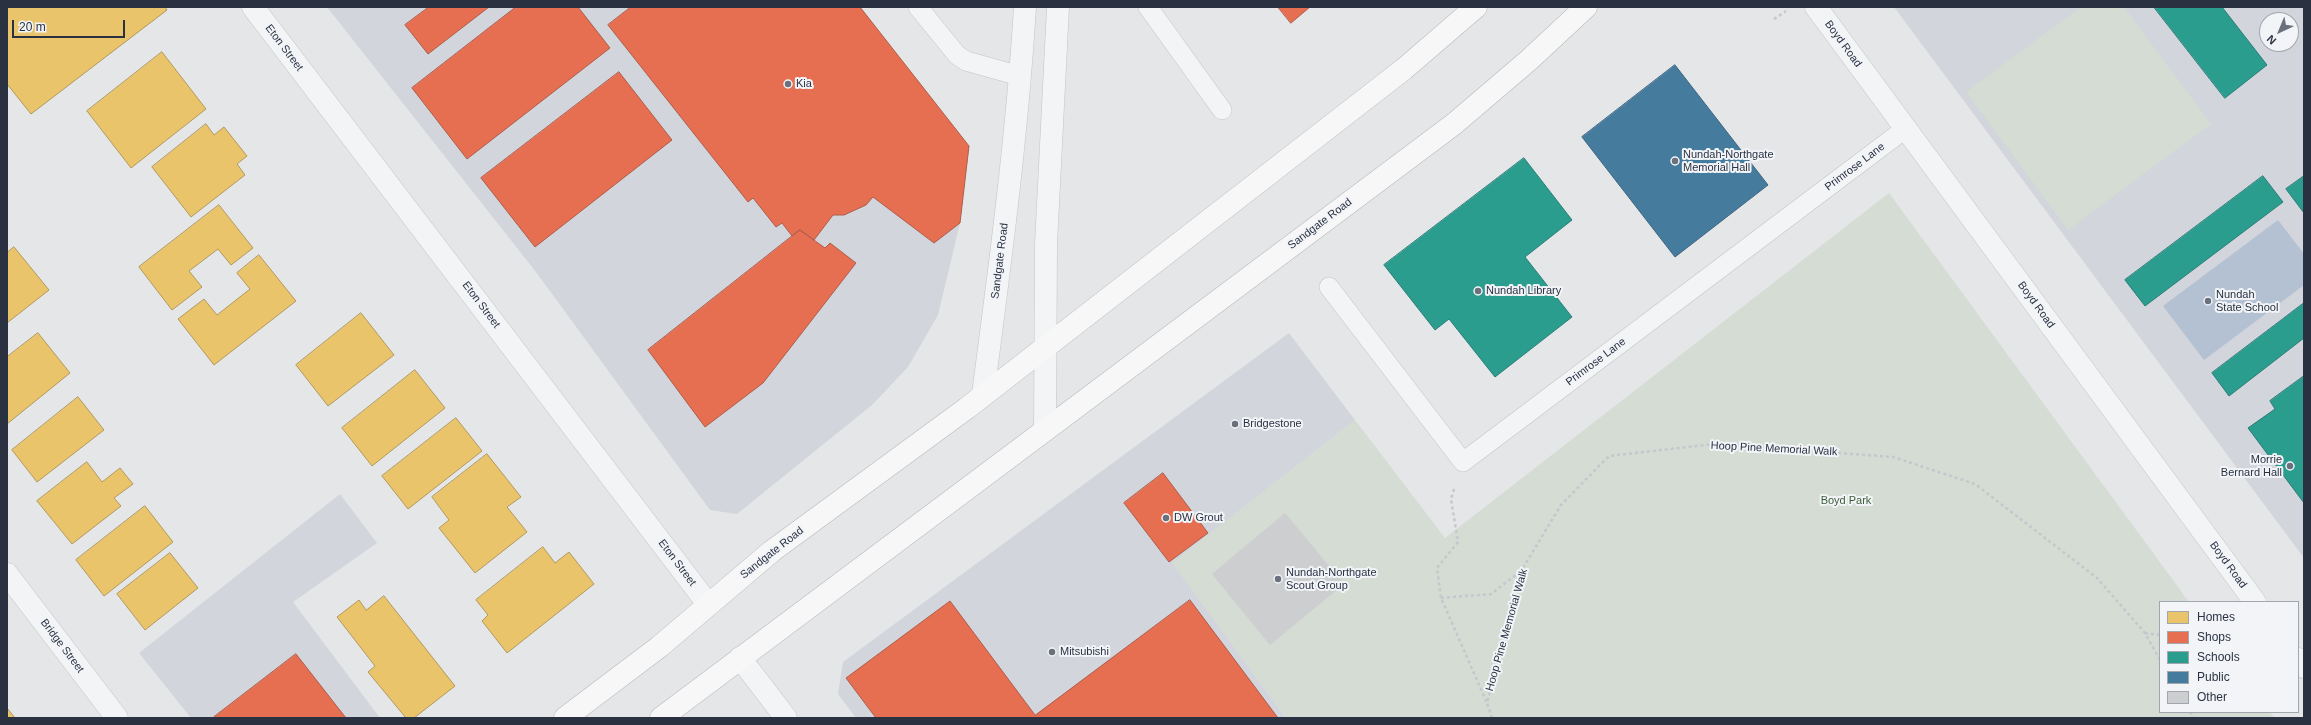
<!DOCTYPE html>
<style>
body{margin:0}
#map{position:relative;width:2311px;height:725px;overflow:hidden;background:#e4e6e8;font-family:Arial,sans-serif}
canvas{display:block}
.frame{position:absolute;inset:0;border:8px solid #2a3242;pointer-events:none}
.legend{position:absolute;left:2159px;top:601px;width:140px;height:112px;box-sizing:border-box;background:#f2f4f8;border:1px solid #a2a6af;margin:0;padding:5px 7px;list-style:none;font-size:12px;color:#2a3242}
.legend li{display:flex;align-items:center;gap:8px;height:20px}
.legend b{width:20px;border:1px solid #a2a6af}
.north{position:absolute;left:2259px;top:12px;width:40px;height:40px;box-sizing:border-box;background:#f2f4f8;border:1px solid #a2a6af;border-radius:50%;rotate:224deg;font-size:11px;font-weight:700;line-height:16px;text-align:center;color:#2a3242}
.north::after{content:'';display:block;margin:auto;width:14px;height:18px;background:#6b717c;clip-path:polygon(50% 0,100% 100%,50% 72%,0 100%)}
.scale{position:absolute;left:12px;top:20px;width:113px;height:18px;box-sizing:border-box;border:2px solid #2a3242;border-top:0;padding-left:5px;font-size:12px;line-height:14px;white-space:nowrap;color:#2a3242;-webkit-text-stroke:3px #f2f4f8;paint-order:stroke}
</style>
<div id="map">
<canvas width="2311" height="725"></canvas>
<div class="frame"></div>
<ul class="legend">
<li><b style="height:11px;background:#e9c46a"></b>Homes</li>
<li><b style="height:11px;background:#e76f51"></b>Shops</li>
<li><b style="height:11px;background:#2a9d8f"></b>Schools</li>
<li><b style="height:11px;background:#457b9d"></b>Public</li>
<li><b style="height:11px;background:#ccced0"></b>Other</li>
</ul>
<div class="north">N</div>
<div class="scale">20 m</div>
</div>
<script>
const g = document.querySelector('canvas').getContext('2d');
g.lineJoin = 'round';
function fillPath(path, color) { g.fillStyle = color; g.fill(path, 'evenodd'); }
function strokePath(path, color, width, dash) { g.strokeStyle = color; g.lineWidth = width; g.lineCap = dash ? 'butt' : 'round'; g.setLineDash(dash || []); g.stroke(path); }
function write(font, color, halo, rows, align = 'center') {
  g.font = font + ' Arial,sans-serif'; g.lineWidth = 4; g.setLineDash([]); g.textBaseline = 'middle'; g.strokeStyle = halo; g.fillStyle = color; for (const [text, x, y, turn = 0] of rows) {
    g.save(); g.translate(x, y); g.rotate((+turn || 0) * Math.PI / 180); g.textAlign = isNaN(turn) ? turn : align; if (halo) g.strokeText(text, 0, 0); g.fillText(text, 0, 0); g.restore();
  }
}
const built = new Path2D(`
 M327 7H860L969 146 960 223 938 315 908 367 872 405 737 514 710 510 536 272Z
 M1894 7H2304V558ZM2267 20H2291V44H2267Z
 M1289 333 1355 420 1173 563 1286 718H856L838 694 843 662Z
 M340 494 377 543 293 602 380 718H191L139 653Z`);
const green = new Path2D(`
 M2081 7H2124L2211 124 2068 230 1966 92Z
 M1889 193 2189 602H2160V712H2270L2274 718H1286L1172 563 1355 420 1445 538Z`);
const water = new Path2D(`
 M2278 220 2304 254V285L2204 360 2163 306Z`);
const homes = new Path2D(`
 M7 7H165L167 10 31 114 7 84Z
 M162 52 206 109 131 168 87 111Z
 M206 124 214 135 224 127 247 156 237 164 245 175 191 217 152 167Z
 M219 205 253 248 231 265 218 249 189 271 202 287 172 310 139 267Z
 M14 247 49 290 7 323V253Z
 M259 255 296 301 214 365 178 319 204 299 217 315 250 289 237 273Z
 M361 313 394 355 328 406 296 365Z
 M38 333 70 373 7 424V357Z
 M415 370 445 408 372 466 342 428Z
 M78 397 104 430 37 482 12 450Z
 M456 418 482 451 408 509 382 476Z
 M487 454 521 497 507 507 527 532 475 573 439 528 449 520 432 497Z
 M87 462 102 482 120 468 133 484 114 498 121 506 72 544 37 501Z
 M145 506 173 542 104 596 76 560Z
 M543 547 555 563 569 552 594 584 507 653 482 621 488 615 476 600Z
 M170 553 198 588 145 630 117 594Z
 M384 596 455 686 414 718H406L368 672 375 666 337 617 359 600 366 610Z
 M7 708 15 718H7Z`);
const shops = new Path2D(`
 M429 7H489L428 54 405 25Z
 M516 7H578L610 48 467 159 412 88Z
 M631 7H860L969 146 960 223 934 243 873 197 866 205 844 215H833L814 240 800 230 792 236 782 223 776 227 753 198 748 202 608 25Z
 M1278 7H1310L1291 23Z
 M619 72 672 140 535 247 481 178Z
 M800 230 825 248 830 243 856 263 763 383 705 427 648 350Z
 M1163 473 1208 533 1169 562 1124 503Z
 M1190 600 1278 718H876L846 678 950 601 1035 715Z
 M296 654 346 718H214V717Z`);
const schools = new Path2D(`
 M2154 7H2222L2267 65 2225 98Z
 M1524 158 1572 220 1525 257 1572 317 1495 377 1449 319 1435 330 1384 265Z
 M2263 176 2283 202 2145 306 2125 280Z
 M2304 176V213L2286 189Z
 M2304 303V338L2229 396 2212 373Z
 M2304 376V503L2248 428 2275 409 2270 401Z`);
const public = new Path2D(`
 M1675 65 1768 185 1675 257 1582 137Z`);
const building = new Path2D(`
 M1285 513 1344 584 1270 645 1212 574Z`);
const path = new Path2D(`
 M1774 19 1786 11
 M1454 489 1451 499 1458 542 1437 568 1441 598 1487 703
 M1441 598 1491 594 1521 571
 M2145 633 2160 635
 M2190 712 2194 718
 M1492 718 1487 703 1521 571 1561 505 1609 456 1714 444 1893 457 1975 484 2097 578 2145 633 2160 660`);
const service = new Path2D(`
 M918 7 957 55 966 61 1020 76
 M1148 7 1222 110
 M1329 287 1463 462 1905 129`);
const minor = new Path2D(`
 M253 7 708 604
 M1816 7 2255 602
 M7 574 117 718
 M740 658 786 718
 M2298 659 2304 667`);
const tertiary = new Path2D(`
 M983 394C1000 265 1017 137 1025 7
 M1045 430 1046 244 1058 7`);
const trunk = new Path2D(`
 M565 718 659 647 772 551 967 408 1404 69 1476 7
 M661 718 1454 124 1529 60 1586 7`);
const markers = [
 [788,84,4,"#6b717c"],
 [1675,161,4,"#6b717c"],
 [1478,291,4,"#6b717c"],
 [2208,301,4,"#6b717c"],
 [1235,424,4,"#6b717c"],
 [2290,466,4,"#6b717c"],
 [1166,518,4,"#6b717c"],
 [1278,579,4,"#6b717c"],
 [1052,652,4,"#6b717c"]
];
const streetNames = [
 ["Boyd Road",1843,44,54],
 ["Eton Street",284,48,53],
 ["Primrose Lane",1855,167,-37],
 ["Sandgate Road",1320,224,-37],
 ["Sandgate Road",1000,261,-83],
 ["Eton Street",481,305,53],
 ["Boyd Road",2036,305,54],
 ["Primrose Lane",1596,362,-37],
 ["Hoop Pine Memorial Walk",1774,449,3],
 ["Sandgate Road",772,553,-38],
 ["Eton Street",677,563,53],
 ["Boyd Road",2228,565,54],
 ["Hoop Pine Memorial Walk",1507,630,-74],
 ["Bridge Street",62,646,53]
];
const poiNames = [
 ["Kia",796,84],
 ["Nundah-Northgate",1683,155],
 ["Memorial Hall",1683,168],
 ["Nundah Library",1486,291],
 ["Nundah",2216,295],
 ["State School",2216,308],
 ["Bridgestone",1243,424],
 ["Morrie",2282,460,"right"],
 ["Bernard Hall",2282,473,"right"],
 ["DW Grout",1174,518],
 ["Nundah-Northgate",1286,573],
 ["Scout Group",1286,586],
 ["Mitsubishi",1060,652]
];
const parkNames = [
 ["Boyd Park",1846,501]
];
fillPath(built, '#d2d5db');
fillPath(green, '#d4dcd4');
fillPath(water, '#b3c1d3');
fillPath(homes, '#e9c46a');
strokePath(homes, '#b0985e', 1);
fillPath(shops, '#e76f51');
strokePath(shops, '#ae5d4c', 1);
fillPath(schools, '#2a9d8f');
strokePath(schools, '#2a7d78', 1);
fillPath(public, '#457b9d');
strokePath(public, '#3d6582', 1);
fillPath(building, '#ccced0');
strokePath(service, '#c2c4c6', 20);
strokePath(minor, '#c2c4c6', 23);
strokePath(tertiary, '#c2c4c6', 23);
strokePath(trunk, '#b6b9bd', 23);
strokePath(path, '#c6c7cc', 2.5, [3, 3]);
strokePath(service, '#f3f4f6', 19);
strokePath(minor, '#f3f4f6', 22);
strokePath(tertiary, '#f3f4f6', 22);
strokePath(trunk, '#f7f7f7', 22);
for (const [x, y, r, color] of markers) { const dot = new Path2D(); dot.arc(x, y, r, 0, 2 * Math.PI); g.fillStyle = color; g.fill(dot); strokePath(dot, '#f2f4f8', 1.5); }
write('11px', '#2a3242', '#f2f4f8', streetNames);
write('11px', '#2a3242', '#f2f4f8', poiNames, 'left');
write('11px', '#3d5e38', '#f2f4f8', parkNames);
</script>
